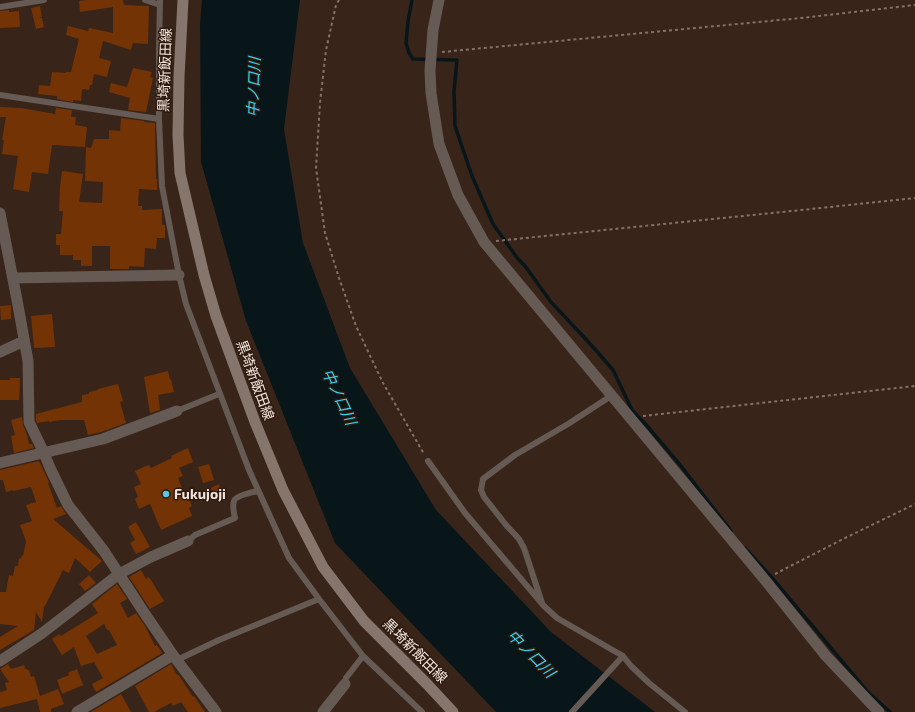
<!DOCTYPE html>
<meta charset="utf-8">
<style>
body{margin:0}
canvas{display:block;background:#382419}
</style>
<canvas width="915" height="712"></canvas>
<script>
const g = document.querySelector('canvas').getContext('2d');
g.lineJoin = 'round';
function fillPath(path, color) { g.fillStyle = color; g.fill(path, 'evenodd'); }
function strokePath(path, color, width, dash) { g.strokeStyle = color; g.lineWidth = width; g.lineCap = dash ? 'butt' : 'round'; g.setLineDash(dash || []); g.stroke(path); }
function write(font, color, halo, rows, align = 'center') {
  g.font = font + ' "Exo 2","Noto Sans JP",sans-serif'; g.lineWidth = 3; g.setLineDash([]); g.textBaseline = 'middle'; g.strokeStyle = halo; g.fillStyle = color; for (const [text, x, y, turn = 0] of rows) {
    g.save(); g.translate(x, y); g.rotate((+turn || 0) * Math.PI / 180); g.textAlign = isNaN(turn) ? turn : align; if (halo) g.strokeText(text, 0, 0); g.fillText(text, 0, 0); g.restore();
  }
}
const water = new Path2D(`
 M202 0H300L284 129 303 243 350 368 436 510 551 632 655 712H496L335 543 246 321 201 162 200 23Z`);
const stream = new Path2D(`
 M412 0 408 21 406 43 409 53 413 59 457 60 454 91 455 126 472 176 493 224 518 259 525 266 551 302 594 348 613 370 632 410 648 427 681 466 731 531
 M745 548 774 580 868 692 890 712`);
const building = new Path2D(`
 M87 0H123L124 5 149 6 148 44 133 43 131 50 103 41 99 58 111 61 107 77 94 74 92 85H90L89 90 82 89 81 101 73 100V102L57 99V96L38 94 39 85 50 86 52 72 66 73V72H71L79 39 66 35 68 26 88 31 89 28 113 33V7L80 12 79 1Z
 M40 6 42 17H39L42 18 44 27 36 29 31 8Z
 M9 10V12L19 11 20 27 0 28V11Z
 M133 68 152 72 150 77 153 78 146 112 128 110 130 98 109 92 111 83 127 87Z
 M0 107 21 108 55 114 56 108 72 110 71 117H76L75 125 87 127 85 147 52 145 48 174 32 172 29 192 13 189 18 156 2 154 4 140H2L6 117H0Z
 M121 118 144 121V122L155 123 156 179H157V190L139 189 138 206H142V210L162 209V225H165V238H157L156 249 145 248 144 267 129 266V269H110V246H92V266H81V260H73V255H60V245H56V234H61L63 211H59L60 187 62 171 83 174 79 202 102 203 103 182 85 181 86 147 91 148 94 139H109V130L120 131Z
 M11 305V319L1 320 0 306Z
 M52 314 55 347 34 348 31 316Z
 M168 371 170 380 171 379 174 392 158 395 160 410 150 413 144 377Z
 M10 378H20L19 400H0V380H10Z
 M118 384 123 401 120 402 126 423 101 432 88 435 84 420H60L49 422V421L37 423 36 420V414L82 402V395L89 394V392L98 390V389Z
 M22 417 23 425 27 435 29 444H32L34 448 14 453 11 436 15 435 11 420Z
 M188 448 193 462 179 468 183 476 178 478 185 496 187 495 192 506 189 508 192 516 161 530 150 504 139 509 135 499 138 497 134 487 141 484 135 471 146 466 149 465 151 468 172 458 171 456Z
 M39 461 49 482 48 483 57 508 61 506 66 514 53 519 102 561 90 572 75 558 69 573 63 570 45 606H44L42 622 36 612 34 630 0 650V637L18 626 0 624V592H6L9 575 13 576 15 566H18L19 558 21 559 22 555 23 556 26 541 20 525 32 521 26 505 36 502 31 487 13 491V490L6 492 3 480H0V470Z
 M209 464 214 480 203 483 198 467Z
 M219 484 223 494 214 497 211 488Z
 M136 522 150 547 136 554 130 543 135 540 128 527Z
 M141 570 146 579 149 577 164 601 150 609 129 577Z
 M89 575 96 583 85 591 79 584Z
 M117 584 127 599 120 603 128 618 136 613 145 626 155 646 157 645 162 653 96 692 92 684 103 678 94 662 81 666 74 647 62 655 52 639 59 634 61 636 98 613 92 604ZM104 624 107 630H109L117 645 97 654 86 636Z
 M8 664 11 669 24 665 25 669 26 668 27 670H29L31 677 34 676 40 696 58 689 64 704 51 709V712H40L37 699 0 708V692L7 690 5 683 9 682 0 669Z
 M171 664 177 675 178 674 193 697 194 696 205 712H188L181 702 173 706 171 703 154 712H149L135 686Z
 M77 669 83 685 62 694 57 680 69 675 68 673Z
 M121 694 131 712H91Z`);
const path = new Path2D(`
 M339 0 336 5 326 50 320 103 316 168 325 233 339 278 356 326 383 383 424 454
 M442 52 801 18 915 5
 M496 241 792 211 915 198
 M643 416 915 386
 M775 574 843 539 915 504`);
const service = new Path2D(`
 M145 0 160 5
 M160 0 159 53V119L162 186 179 275 186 304 249 470 289 558 319 599 363 656 422 712
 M0 7 44 0
 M0 95 159 119
 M177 411 219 394
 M428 461 465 513 544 606 557 618 623 656 631 666 649 683 685 712
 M188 541 195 535 235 518C234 513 232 507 234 501 235 496 252 492 258 491
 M542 603 524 548 519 539 506 525 484 497 481 490 483 479 515 455 568 424 611 396
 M177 660 219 640 319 599
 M345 684 346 678 363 656
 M572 712 623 656`);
const minor = new Path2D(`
 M439 0 433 30 430 71 431 93 439 144 458 195 484 242 765 580 826 656 879 712
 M0 213 17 300 28 361 29 422 44 453 50 468 68 505 104 551 143 611 173 655 216 712
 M13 278 179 275
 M0 352 24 341
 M0 463 103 439 177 411
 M0 661 41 634 119 574 151 557 188 541
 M77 712 173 655
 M323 712 345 684`);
const secondary = new Path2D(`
 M183 0 179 77 178 135 180 173 204 275 216 316 255 422 283 490 323 567 364 621 427 684 453 712`);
const markers = [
 [166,494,4,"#59c8e4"]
];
const streetNames = [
 ["黒埼新飯田線",165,70,-88],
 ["黒埼新飯田線",255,380,70],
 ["黒埼新飯田線",415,651,45]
];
const poiNames = [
 ["Fukujoji",174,494]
];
const waterNames = [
 ["中ノ口川",254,87,-88],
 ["中ノ口川",339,397,65],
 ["中ノ口川",531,654,45]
];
fillPath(water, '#081619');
strokePath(stream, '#081619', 3.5);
fillPath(building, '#733304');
strokePath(path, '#837168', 2, [3, 3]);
strokePath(service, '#655a54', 6);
strokePath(minor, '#655a54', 11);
strokePath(secondary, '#86756c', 11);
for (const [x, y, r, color] of markers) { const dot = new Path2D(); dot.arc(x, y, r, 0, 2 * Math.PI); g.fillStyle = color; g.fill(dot); strokePath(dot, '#2e1a0f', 1.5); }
write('14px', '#f3e5dd', '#2e1a0f', streetNames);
write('bold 14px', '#f3e5dd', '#2e1a0f', poiNames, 'left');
write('italic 15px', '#35d6fa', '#2e1a0f', waterNames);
</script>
